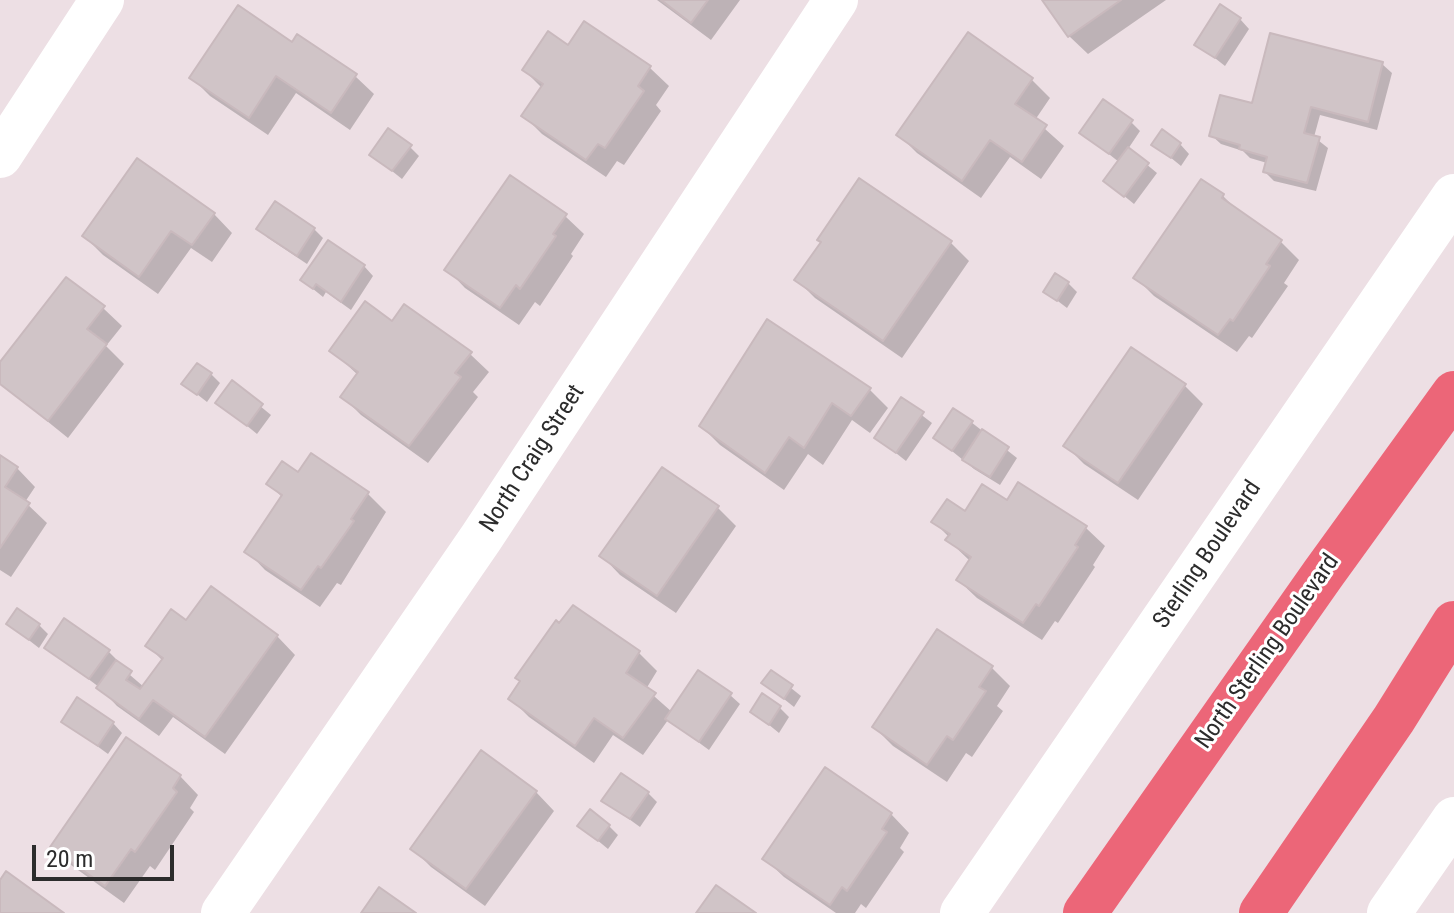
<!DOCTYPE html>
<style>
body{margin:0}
#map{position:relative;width:1454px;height:913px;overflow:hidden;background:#eddfe4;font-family:"Roboto Condensed",sans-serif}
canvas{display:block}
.scale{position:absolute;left:32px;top:845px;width:142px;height:36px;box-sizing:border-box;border:4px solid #2c2c2c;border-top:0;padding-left:10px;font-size:24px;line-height:28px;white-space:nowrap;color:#2c2c2c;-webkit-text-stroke:6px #fff;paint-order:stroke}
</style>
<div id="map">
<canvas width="1454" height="913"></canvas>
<div class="scale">20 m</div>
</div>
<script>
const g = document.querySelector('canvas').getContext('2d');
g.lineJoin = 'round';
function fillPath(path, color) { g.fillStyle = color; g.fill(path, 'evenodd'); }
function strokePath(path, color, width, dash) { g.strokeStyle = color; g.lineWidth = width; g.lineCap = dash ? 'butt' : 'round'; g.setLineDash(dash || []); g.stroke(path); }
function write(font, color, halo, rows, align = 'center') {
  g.font = font + ' "Roboto Condensed",sans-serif'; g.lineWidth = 6; g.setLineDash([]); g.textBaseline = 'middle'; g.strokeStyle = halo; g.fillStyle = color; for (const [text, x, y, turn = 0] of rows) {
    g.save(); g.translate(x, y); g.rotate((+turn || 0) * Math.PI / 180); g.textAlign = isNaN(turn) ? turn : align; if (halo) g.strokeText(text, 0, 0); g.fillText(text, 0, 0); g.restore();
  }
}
const shadow = new Path2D(`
 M657 0H740L711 40Z
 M1045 0H1166L1088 54 1069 36Z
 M1240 19 1249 29 1225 66 1197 44Z
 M584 24 650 68 669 86 656 105 661 111 624 165 617 161 606 177 542 134 524 116 542 88 524 70 568 47Z
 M293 44 355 76 374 94 350 130 296 93 268 135 210 96 192 78Z
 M1382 64 1392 73 1377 130 1320 115 1314 137 1328 148 1316 191 1274 181 1265 172 1267 163 1250 158 1243 151 1221 144 1211 135 1254 106Z
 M1032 80 1050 98 1035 120 1064 146 1041 179 1010 157 981 198 917 153 899 135Z
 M1131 122 1140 131 1128 149 1157 173 1134 204 1106 181 1119 162 1082 133Z
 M1154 144H1180L1189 154 1181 166Z
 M410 147 419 156 402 179 372 155Z
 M860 181 951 243 969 261 902 358 815 298 797 280Z
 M1223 196 1241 214 1281 242 1299 260 1284 283 1288 286 1252 338 1249 336 1237 352 1154 296 1135 277Z
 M214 214 232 233 212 262 191 248 158 294 103 255 84 236Z
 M565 216 584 234 571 254 573 256 540 306 535 302 519 325 465 288 447 269Z
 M258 229H314L323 238 307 264 268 238Z
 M364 266 373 276 351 310 326 292 323 297 302 280Z
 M1068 283 1077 292 1067 308 1046 292Z
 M103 308 122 326 106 346 124 364 68 438 0 383V366Z
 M392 324 470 354 489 372 473 392 478 397 428 463 361 415 343 397 358 375 332 351Z
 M211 374 220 383 207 402 184 384Z
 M232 383 271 415 257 434 218 402Z
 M1184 385 1203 404 1138 500 1084 464 1066 446Z
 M869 389 888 408 870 433 852 420 823 465 808 454 784 490 720 445 701 426Z
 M902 400 932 423 906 461 877 438Z
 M971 422 1017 458 1000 485 974 469 936 438Z
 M0 457 17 468 35 487 25 502 47 523 11 577 0 570Z
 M663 470 718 508 736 526 676 613 620 575 602 556Z
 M298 475 368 494 386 512 341 585 337 583 320 607 265 570 247 551 283 498 269 484Z
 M1019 485 1086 528 1105 546 1093 565 1095 567 1058 623 1055 621 1042 640 977 598 958 580 970 561 948 540 950 538 934 522 1007 503Z
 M573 607 639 653 657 671 646 689 672 712 730 695 740 704 709 750 668 720 643 755 613 735 594 763 529 717 511 699Z
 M186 622 277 636 295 655 225 754 173 717 159 736 117 706 99 687 47 648 108 651 117 660 116 663 144 687 163 661 148 646Z
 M8 624 39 625 48 634 39 648Z
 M992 668 1010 686 997 706 1003 711 972 757 966 753 947 782 893 746 874 727Z
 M771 672 801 696 794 707 764 683Z
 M780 708 789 717 779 733 752 711Z
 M64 722 113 723 122 733 108 754Z
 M180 776 198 795 190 808 194 812 155 870 150 866 124 903 71 865 52 847Z
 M536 792 554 811 485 906 431 867 412 848Z
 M648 793 657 802 640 827 604 801Z
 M891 814 909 833 900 848 904 852 866 908 861 904 855 913H836L784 877 765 859Z
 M579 825 609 826 618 835 608 849Z`);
const building = new Path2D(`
 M661 0H708L691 23Z
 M1042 0H1121L1068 37Z
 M1220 4 1241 18 1215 58 1194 45Z
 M238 5 292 42 297 34 357 74 331 113 276 76 249 118 189 78Z
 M584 21 651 66 638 86 644 91 605 148 598 144 586 160 521 116 543 84 522 70 548 31 568 45Z
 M968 32 1033 78 1015 104 1047 125 1022 162 990 140 962 181 896 135Z
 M1270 33 1383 62 1368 122 1311 107 1304 133 1320 137 1307 183 1263 172 1267 157 1239 149 1240 145 1209 136 1220 95 1252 103Z
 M1103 99 1133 120 1109 154 1079 133Z
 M388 128 412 145 392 171 369 155Z
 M1162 129 1181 143 1171 158 1151 145Z
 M1128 147 1149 163 1124 197 1103 181Z
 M137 158 215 213 192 245 171 231 139 277 82 236Z
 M510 175 567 214 553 234 556 236 520 289 516 285 500 308 444 270Z
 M859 178 952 241 883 341 794 280 821 242 817 240Z
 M1201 179 1224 194 1222 198 1282 240 1266 264 1270 266 1233 321 1230 319 1218 335 1133 278Z
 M275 201 315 228 297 256 256 229Z
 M328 240 365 265 341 302 316 284 313 289 300 280Z
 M1055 273 1069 282 1057 301 1043 292Z
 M66 277 105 306 87 329 107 344 48 421 0 384V362Z
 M365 301 392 321 404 304 472 352 455 373 461 377 409 446 340 397 358 372 329 351Z
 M767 319 871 388 851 416 832 403 804 448 789 437 765 473 699 426Z
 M1131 347 1186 384 1118 483 1063 446Z
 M197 363 212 373 197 395 181 384Z
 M232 380 263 404 247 426 215 403Z
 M901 397 924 412 896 453 874 438Z
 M953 408 973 421 952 451 933 438Z
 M982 429 1009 447 990 477 962 460Z
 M311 453 369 492 351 519 354 521 321 568 318 566 301 590 244 552 282 495 266 484 282 461 298 472Z
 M0 455 18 467 5 487 30 503 0 548Z
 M662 467 719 506 657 596 599 556Z
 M1018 482 1087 526 1075 545 1078 547 1039 606 1036 604 1023 623 956 580 971 557 945 540 950 534 931 522 947 499 965 511 982 484 1007 500Z
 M211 586 278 635 205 737 153 700 139 719 96 688 116 660 132 671 126 680 140 689 163 658 145 646 171 609 186 620Z
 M573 605 640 651 626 673 656 693 623 738 594 718 575 746 508 699 520 681 515 678 556 620 559 623Z
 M17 608 40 624 29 640 6 624Z
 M64 618 110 650 89 679 44 648Z
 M937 629 993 666 979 687 986 691 953 740 947 736 927 765 872 727Z
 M698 670 732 693 699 742 665 719Z
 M771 670 793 685 784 699 761 683Z
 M762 693 781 706 769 725 750 712Z
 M77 697 114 722 98 746 61 722Z
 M126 737 181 775 173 788 177 792 135 852 131 849 105 886 50 847Z
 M481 750 537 791 466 889 410 849Z
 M825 767 892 813 882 829 887 832 847 891 842 887 830 905 762 859Z
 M621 773 649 792 630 819 601 801Z
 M590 809 610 825 598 841 577 826Z
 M6 871 64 913H0V880Z
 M716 885 756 913H696Z
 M379 887 416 913H361Z`);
const minor = new Path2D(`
 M0 156 102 0
 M223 913 481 538 836 0
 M962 913 1454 196
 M1389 913 1454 819`);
const primary = new Path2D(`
 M1085 913 1323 574 1454 393
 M1261 913 1394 719 1454 623`);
const streetNames = [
 ["North Craig Street",533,459,-57],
 ["Sterling Boulevard",1208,555,-56],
 ["North Sterling Boulevard",1268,652,-55]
];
fillPath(shadow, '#0003');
fillPath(building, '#d0c4c7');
strokePath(building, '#c9b9bd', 2);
strokePath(minor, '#fff', 44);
strokePath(primary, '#ec6678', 44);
write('24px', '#2c2c2c', '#fff', streetNames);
</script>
